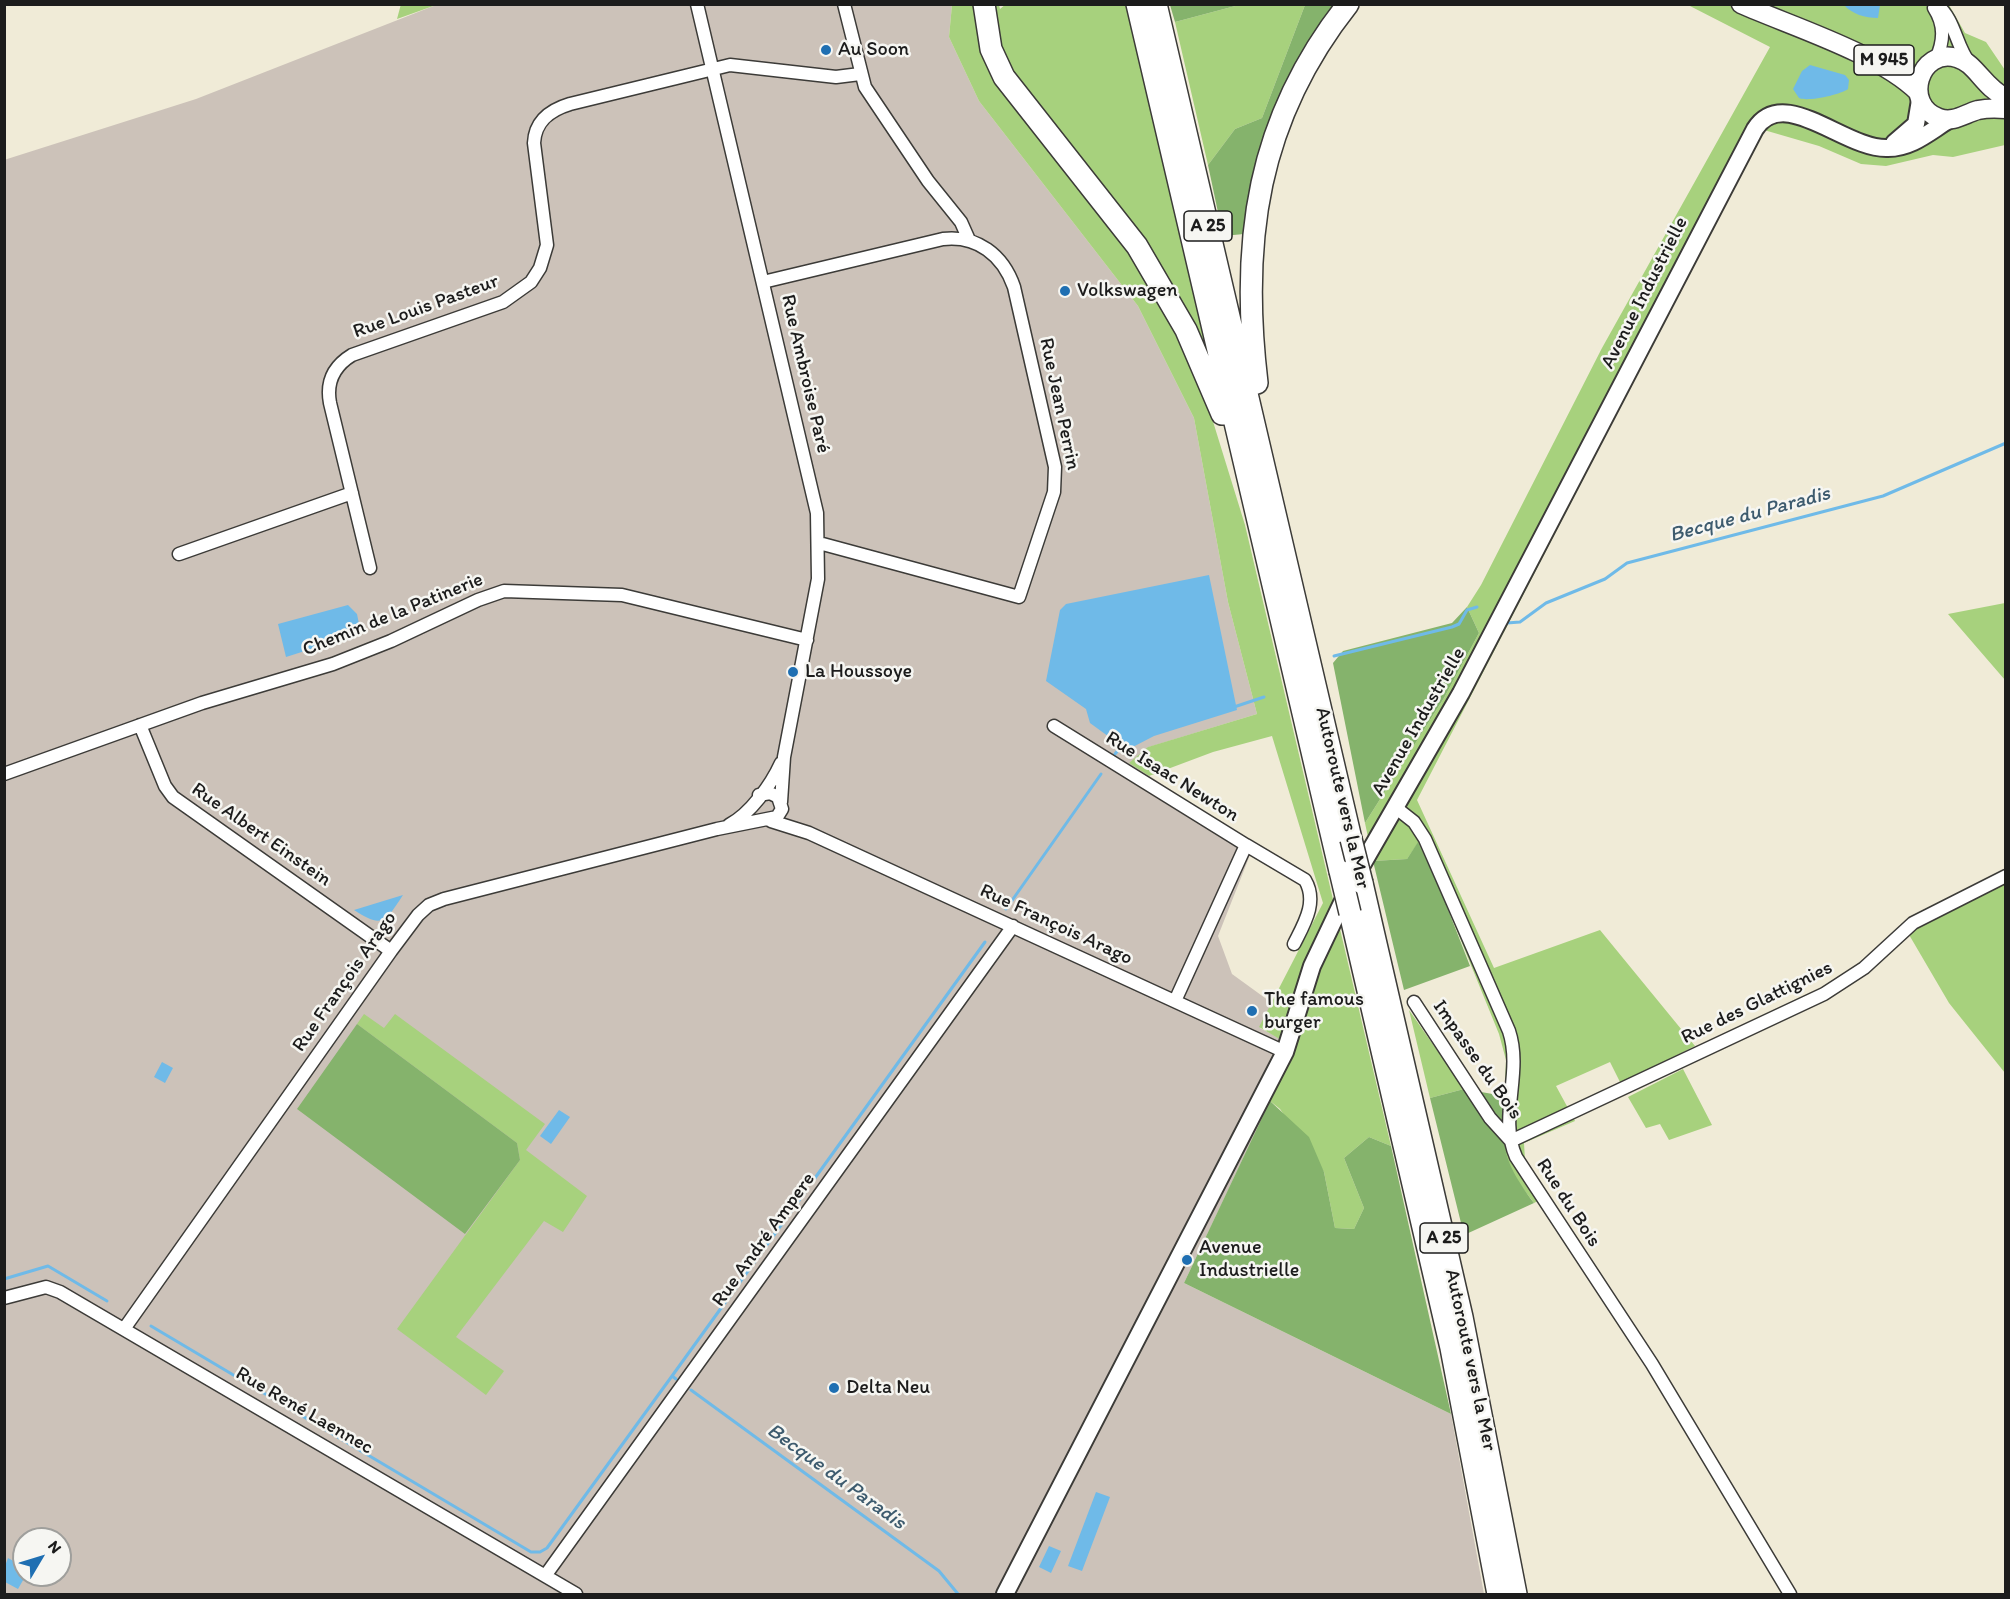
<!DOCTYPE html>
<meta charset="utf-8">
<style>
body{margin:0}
#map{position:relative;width:2010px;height:1599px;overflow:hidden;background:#f0ebd7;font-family:Itim,sans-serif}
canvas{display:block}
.frame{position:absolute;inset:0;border:6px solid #1c1c1c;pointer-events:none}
.north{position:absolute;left:12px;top:1527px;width:60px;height:60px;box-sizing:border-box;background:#f6f6f2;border:2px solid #9f9f9c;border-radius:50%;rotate:52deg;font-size:16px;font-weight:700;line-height:24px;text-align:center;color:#1c1c1c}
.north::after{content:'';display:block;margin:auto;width:21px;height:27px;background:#1f6fb2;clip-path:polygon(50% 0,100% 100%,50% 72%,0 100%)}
</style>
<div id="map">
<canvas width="2010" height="1599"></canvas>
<div class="frame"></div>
<div class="north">N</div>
</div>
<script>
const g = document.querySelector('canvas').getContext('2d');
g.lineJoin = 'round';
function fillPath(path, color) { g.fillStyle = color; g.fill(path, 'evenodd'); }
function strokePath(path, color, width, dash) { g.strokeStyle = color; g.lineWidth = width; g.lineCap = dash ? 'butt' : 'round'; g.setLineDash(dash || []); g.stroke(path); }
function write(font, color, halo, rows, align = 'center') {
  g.font = font + ' Itim,sans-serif'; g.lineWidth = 5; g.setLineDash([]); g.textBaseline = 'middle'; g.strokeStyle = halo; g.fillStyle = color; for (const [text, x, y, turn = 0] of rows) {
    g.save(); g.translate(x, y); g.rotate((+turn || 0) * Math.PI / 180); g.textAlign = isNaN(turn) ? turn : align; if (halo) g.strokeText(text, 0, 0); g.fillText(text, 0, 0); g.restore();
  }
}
const industrial = new Path2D(`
 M436 5H952L949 37 979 101 1138 306 1194 418 1228 602 1257 714 1149 747 1130 763 1254 845 1218 936 1232 974 1272 1003 1260 1028 1296 1047 1184 1283 1451 1414 1484 1594H5L4 160 196 99ZM24 1539H60V1575H24Z`);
const green = new Path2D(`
 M401 4H436V5L397 19Z
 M1006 4 1127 5 1213 362 1198 373 1245 525 1391 1146 1369 1137 1344 1158 1364 1208 1354 1229 1335 1228 1324 1172 1280 1109 1270 1101 1295 1048 1259 1027 1323 903 1272 736 1213 752 1149 776 1129 763 1148 747 1257 714 1228 602 1194 418 1138 306 979 101 949 37 952 5H999L1000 9Z
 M1239 5H1305L1262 118 1235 129 1208 165 1175 22Z
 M1688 5H1949L1965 33 1986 42 2005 70V145L1953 157 1933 155 1886 166 1861 164 1819 146 1764 130 1417 800 1494 968 1600 930 1695 1046 1621 1084 1610 1062 1556 1086 1575 1121 1524 1143 1525 1160 1549 1195 1534 1203 1515 1178 1502 1147 1506 1060 1499 1034 1442 894 1418 843 1407 859 1373 861 1365 823 1444 698 1479 633 1467 607 1481 585 1602 348 1770 47Z
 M2005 603H2006L2005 680 1948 614Z
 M2005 884V1073L1949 1003 1908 933Z
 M1409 1010 1464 1089 1430 1098Z
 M364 1014 384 1028 395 1014 545 1124 526 1150 587 1196 563 1232 544 1221 456 1337 504 1371 486 1395 397 1329 520 1160 517 1143 357 1024Z
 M1683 1069 1712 1125 1669 1140 1660 1124 1646 1128 1628 1097Z`);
const forest = new Path2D(`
 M1170 5V4L1239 5 1175 22Z
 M1305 5H1339L1244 234 1223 236 1208 165 1235 129 1262 118Z
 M1467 607 1479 633 1444 698 1365 823 1333 663 1343 651 1452 623Z
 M1418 842 1442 894 1470 966 1404 990 1373 861 1407 859Z
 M357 1024 517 1143 520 1160 465 1234 297 1109Z
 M1464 1089 1504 1096C1502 1149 1502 1159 1534 1203L1464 1235 1430 1098Z
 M1270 1101 1309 1137 1324 1172 1335 1228 1354 1229 1364 1208 1344 1158 1369 1137 1391 1146 1451 1414 1184 1283Z`);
const water = new Path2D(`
 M1844 5H1880L1878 18C1865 18 1852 14 1844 5Z
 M1810 65 1845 75 1849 80 1848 89C1840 95 1807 102 1799 98L1793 89 1802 71Z
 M1209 575 1237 710 1154 736 1127 750 1090 723 1086 709 1046 681 1060 610 1066 604Z
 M348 605 357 614 360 629 349 631V637L286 657 278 624Z
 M403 895C385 922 383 929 354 910Z
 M162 1062 173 1068 165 1083 154 1077Z
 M559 1110 570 1117 551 1144 540 1136Z
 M1096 1492 1110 1497 1082 1571 1068 1566Z
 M1049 1546 1061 1551 1051 1573 1039 1567Z
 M8 1558 24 1567V1575H26L18 1589 5 1582V1566Z`);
const stream = new Path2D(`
 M1507 623 1520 622 1546 603 1605 579 1627 563 1883 496 2006 443
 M1334 656 1452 627 1459 624 1467 610 1477 607
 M1234 707 1264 697
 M1115 754 1123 744
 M1006 909 1101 774
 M815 1178 985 942
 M4 1279 48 1266 107 1301
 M151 1326 531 1552H540L547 1548 672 1376
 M676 1379 672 1376 805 1192
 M691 1390 939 1571 958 1594`);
const street = new Path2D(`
 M697 4 817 513 818 579 784 757 781 802
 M844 4 865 87 928 181 961 222 969 240
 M1936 4C1956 20 1955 45 1970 64
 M1934 8C1945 25 1944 41 1936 59
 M763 282 943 239C977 235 1003 255 1014 287L1055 467 1054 492 1019 597 819 543
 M179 554 352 493
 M370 568 330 403C326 382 334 366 352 355L503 302 531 282 540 268 547 245 534 143C535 121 550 110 570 104L730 65 836 77 860 74
 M140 725 165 786 173 797 391 951
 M1054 726 1246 845 1175 1001
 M4 774 202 703 333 664 391 641 478 600 504 591 622 595 807 640
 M1395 807 1414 822 1425 839 1509 1031C1523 1073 1498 1117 1516 1157L1652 1364 1790 1594
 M771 821 809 833 1285 1052
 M729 825C750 814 771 785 781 763
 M1246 845 1305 880C1318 902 1304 924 1294 944
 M1414 1002 1490 1118 1510 1140 1515 1139 1824 994 1864 968 1913 923 2006 876
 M4 1298 46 1287 60 1292 576 1594
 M124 1329 391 951 418 915 429 905 444 899 717 829 777 817 782 809 778 797 770 793 759 795
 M545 1576 1013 926`);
const secondary = new Path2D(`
 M1894 143 1916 124 1920 100
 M1005 1594 1285 1052 1312 966 1351 884 1461 693 1755 129C1784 84 1845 150 1888 148 1912 148 1929 132 1949 120`);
const primary = new Path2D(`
 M1741 4C1793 27 1878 53 1918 92
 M2006 98C1983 87 1976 63 1957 58 1919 47 1902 105 1939 118 1954 123 1964 114 1978 110 1987 108 1996 108 2006 109`);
const highway = new Path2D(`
 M984 4 991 49 1004 77 1137 246 1186 330 1222 414
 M1137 4 1340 871
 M1156 4 1351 839
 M1257 383C1240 241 1257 119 1348 4
 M1362 883 1462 1317 1516 1594
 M1350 913 1451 1348 1498 1594`);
const highwayBridge = new Path2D(`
 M1351 839 1362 883
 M1340 871 1350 913`);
const markers = [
 [826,50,6,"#1f6fb2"],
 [1065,291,6,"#1f6fb2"],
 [793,672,6,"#1f6fb2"],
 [1252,1011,6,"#1f6fb2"],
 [1187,1260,6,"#1f6fb2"],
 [834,1388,6,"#1f6fb2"]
];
const shields = [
 [1884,60,60],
 [1208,226,48],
 [1444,1238,48]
];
const shieldNames = [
 ["M 945",1884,60],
 ["A 25",1208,226],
 ["A 25",1444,1238]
];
const poiNames = [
 ["Au Soon",838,50],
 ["Volkswagen",1077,291],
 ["La Houssoye",805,672],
 ["The famous",1264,1000],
 ["burger",1264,1023],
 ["Avenue",1199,1248],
 ["Industrielle",1199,1271],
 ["Delta Neu",846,1388]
];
const streetNames = [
 ["Avenue Industrielle",1645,293,-63],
 ["Rue Louis Pasteur",426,307,-20],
 ["Rue Ambroise Paré",805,374,77],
 ["Rue Jean Perrin",1059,404,78],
 ["Chemin de la Patinerie",393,615,-22],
 ["Avenue Industrielle",1419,722,-60],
 ["Rue Isaac Newton",1172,777,32],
 ["Autoroute vers la Mer",1342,798,77],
 ["Rue Albert Einstein",261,835,35],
 ["Rue François Arago",1056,925,25],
 ["Rue François Arago",345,982,-55],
 ["Rue des Glattignies",1757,1003,-26],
 ["Impasse du Bois",1477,1060,55],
 ["Rue du Bois",1568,1203,57],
 ["Rue André Ampere",764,1240,-54],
 ["Autoroute vers la Mer",1470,1360,78],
 ["Rue René Laennec",304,1411,30]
];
const waterNames = [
 ["Becque du Paradis",1750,515,-15],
 ["Becque du Paradis",836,1477,36]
];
fillPath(industrial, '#ccc2b9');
fillPath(green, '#a7d17d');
fillPath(forest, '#85b36c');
fillPath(water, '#6fbae8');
strokePath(stream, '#6fbae8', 3);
strokePath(street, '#3c3b38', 15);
strokePath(secondary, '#3c3b38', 20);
strokePath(primary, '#3c3b38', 21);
strokePath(highway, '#3c3b38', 24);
strokePath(street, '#fff', 12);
strokePath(secondary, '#fff', 16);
strokePath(primary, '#fff', 18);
strokePath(highway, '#fff', 21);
strokePath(highwayBridge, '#3c3b38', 24, []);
strokePath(highwayBridge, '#fff', 21);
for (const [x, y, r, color] of markers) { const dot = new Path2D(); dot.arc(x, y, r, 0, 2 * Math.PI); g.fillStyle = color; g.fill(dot); strokePath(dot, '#f6f6f2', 2); }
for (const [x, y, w] of shields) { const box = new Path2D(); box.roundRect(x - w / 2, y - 15, w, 30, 4.5); g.fillStyle = '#f6f6f2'; g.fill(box); strokePath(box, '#1c1c1c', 1.5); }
write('bold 18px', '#1c1c1c', null, shieldNames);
write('20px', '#1c1c1c', '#f6f6f2', poiNames, 'left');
write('20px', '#1c1c1c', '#f6f6f2', streetNames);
write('italic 21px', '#3d5b6e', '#f6f6f2', waterNames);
</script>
